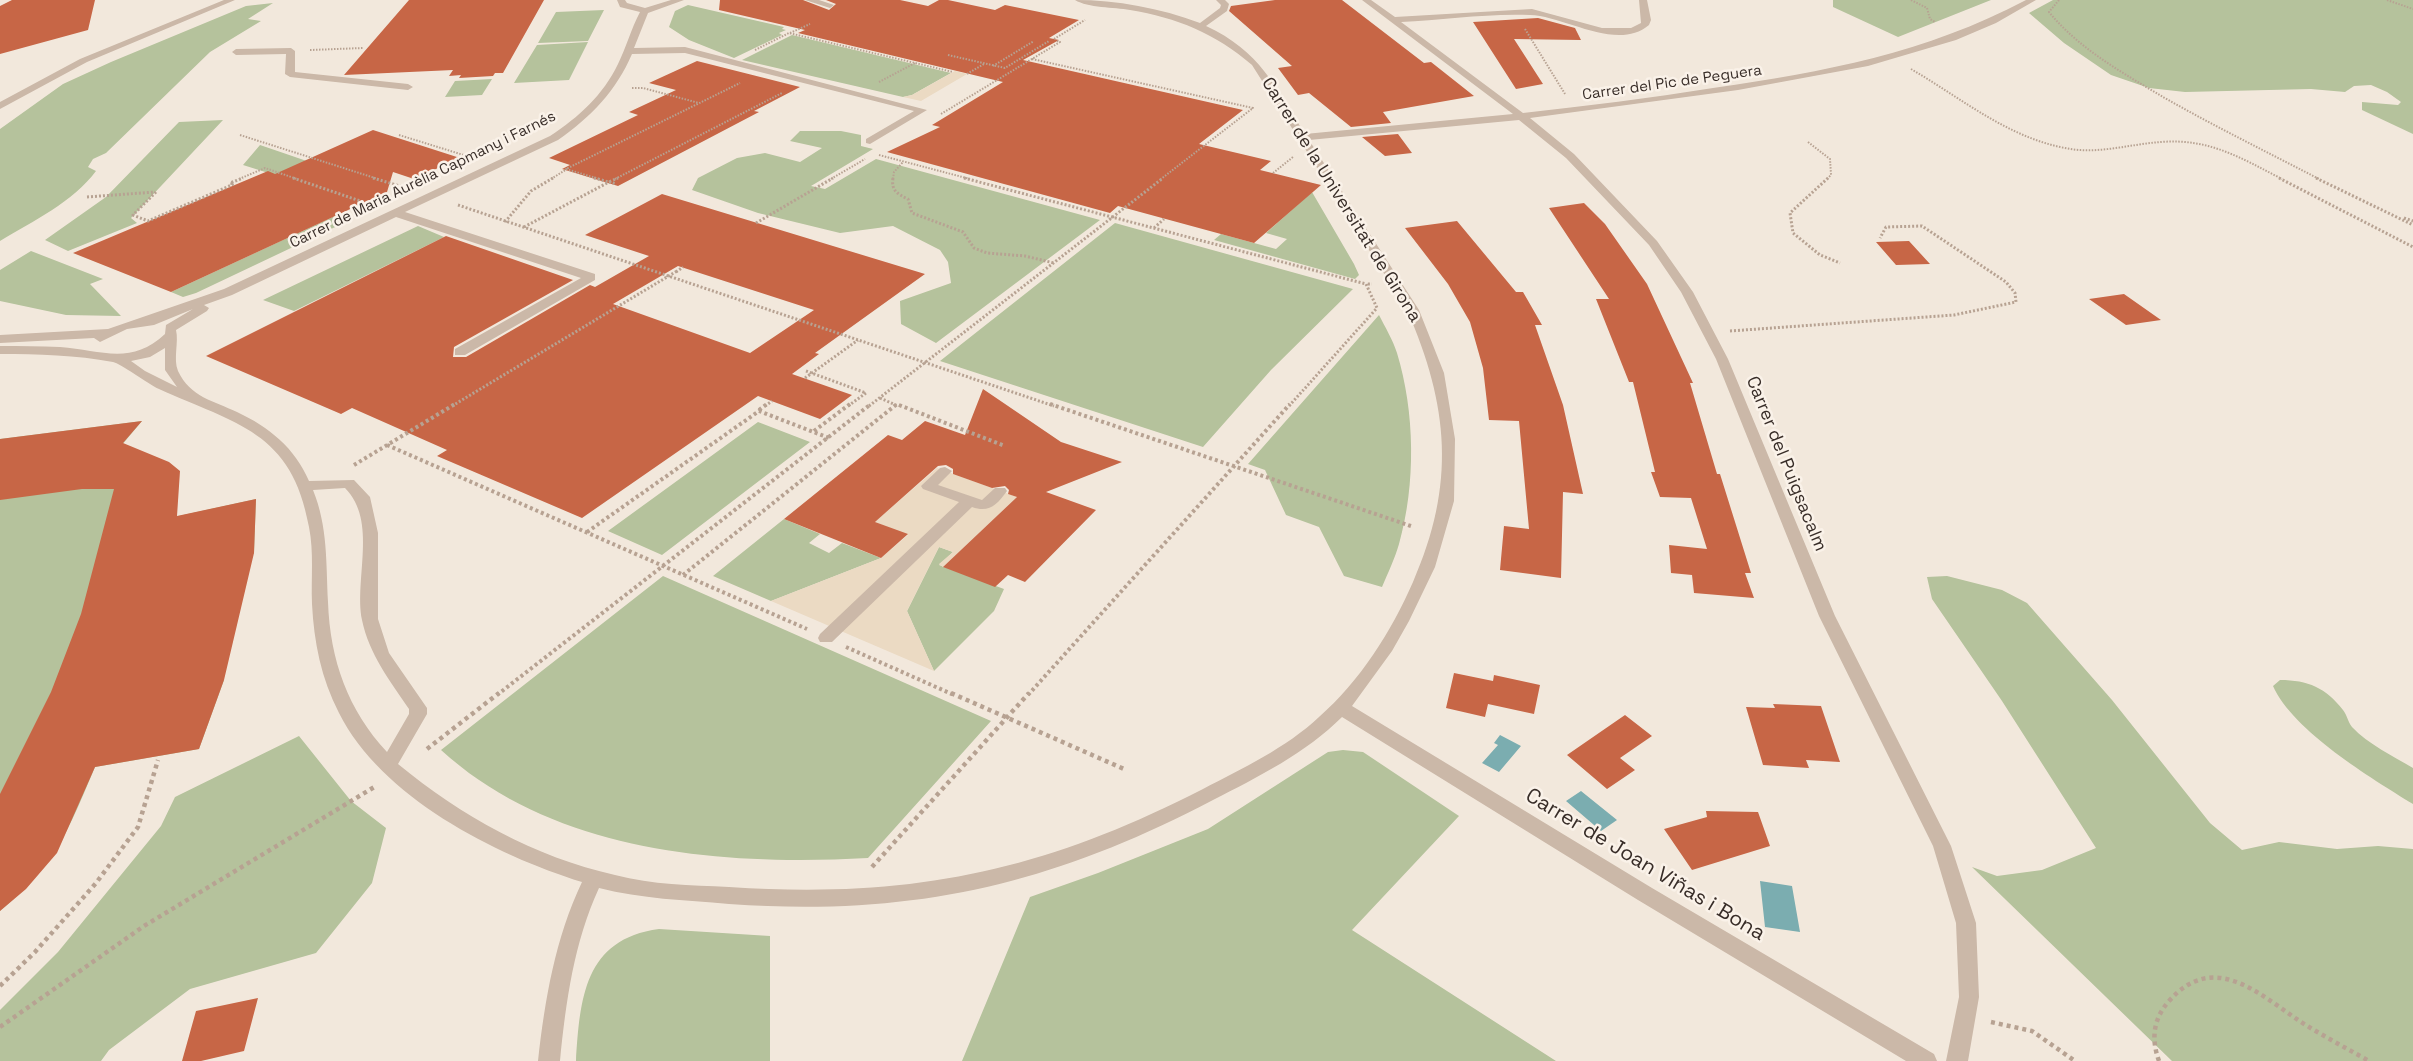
<!DOCTYPE html>
<meta charset="utf-8">
<style>
body{margin:0}
canvas{display:block;background:#f2e8dc}
</style>
<canvas width="2413" height="1061"></canvas>
<script>
const g = document.querySelector('canvas').getContext('2d');
g.lineJoin = 'round';
function fillPath(path, color) { g.fillStyle = color; g.fill(path, 'evenodd'); }
function strokePath(path, color, width, dash) { g.strokeStyle = color; g.lineWidth = width; g.lineCap = dash ? 'butt' : 'round'; g.setLineDash(dash || []); g.stroke(path); }
function write(font, color, halo, rows, align = 'center') {
  g.font = font + ' "Space Grotesk",sans-serif'; g.lineWidth = 5; g.setLineDash([]); g.textBaseline = 'middle'; g.strokeStyle = halo; g.fillStyle = color; for (const [text, x, y, turn = 0] of rows) {
    g.save(); g.translate(x, y); g.rotate((+turn || 0) * Math.PI / 180); g.textAlign = isNaN(turn) ? turn : align; if (halo) g.strokeText(text, 0, 0); g.fillText(text, 0, 0); g.restore();
  }
}
const green = new Path2D(`
 M1833 0H1991L1898 37 1833 7Z
 M2053 0H2413V134L2362 110V102L2398 105 2401 102 2387 92 2371 85 2354 86 2345 92 2311 89 2185 92 2149 88 2111 75 2064 43 2029 13Z
 M273 3 248 19 261 21 210 52 106 153 93 159 88 167 96 171C73 202 33 221 0 241V129L63 84 111 62 246 6Z
 M688 5 784 27 782 29 786 30 779 33 782 35 734 58 689 40 669 27 675 11Z
 M604 10 588 41 538 43 556 12Z
 M792 35 951 73 912 95 903 97 742 60Z
 M588 42 569 80 514 83 537 45Z
 M492 79 482 95 445 97 455 81Z
 M223 120 131 218 137 223 68 251 45 240 106 197 179 122Z
 M800 131H841L861 135V146L873 149 811 186 825 189 876 159 1100 220 936 343 901 324 900 301 951 283 948 262 940 250 893 226 840 233 758 213 692 190 698 178 737 158 765 153 800 162 822 148 790 141Z
 M260 145 333 170 329 192 243 165Z
 M1312 192 1354 264 1359 275 1355 279 1214 240 1221 234 1276 249 1287 239 1266 233Z
 M337 215 350 220 196 293 183 297 171 292Z
 M1115 223 1353 289 1271 370 1203 447 940 361Z
 M418 226 444 237 294 311 263 300Z
 M31 251 103 279 90 284 121 316 66 315 0 301V270Z
 M1379 315C1385 327 1393 340 1397 353 1415 412 1416 484 1399 544 1395 558 1388 573 1382 587L1344 576 1319 527 1286 515 1265 470 1248 464Z
 M142 421 116 452 174 517 256 499 254 553 142 698 224 680 199 749 95 767C68 831 56 865 0 911V439Z
 M758 422 810 442 662 555 608 531Z
 M784 519 820 534 809 543 829 553 842 543 881 558 771 601 713 576Z
 M939 547 953 552 939 565 1004 589 994 611 934 671 907 611Z
 M663 576 991 721 868 858C722 866 554 853 441 750Z
 M1947 576 2002 590 2027 603 2112 700 2210 823 2242 850 2279 842 2337 849 2378 846 2413 849V1061H2172L1972 867 1997 876 2042 870 2096 848 2002 701 1932 599 1927 577Z
 M2280 680C2308 680 2326 688 2343 710 2347 715 2348 722 2352 727 2368 744 2393 756 2413 768V804C2371 778 2293 731 2273 686Z
 M299 736 351 801 386 828 372 883 316 953 190 989 109 1050 101 1061H0V1010L58 952 161 826 175 797Z
 M1343 750 1363 752 1459 816 1352 930 1556 1061H962L1030 897 1098 873 1208 829 1328 752Z
 M659 929 770 936V1061H576C580 999 584 939 659 929Z`);
const plaza = new Path2D(`
 M955 71 967 74 921 101 903 97 912 95Z
 M937 468 1017 497 943 567 939 564 953 552 939 547 907 611 934 671 771 601 881 558 908 535 875 522Z`);
const water = new Path2D(`
 M1500 735 1521 746 1499 772 1482 763 1498 745 1494 743Z
 M1581 791 1617 820 1601 831 1566 801Z
 M1760 881 1792 886 1800 932 1765 927Z`);
const building = new Path2D(`
 M12 0H95L88 30 0 54V6Z
 M409 0H544L503 73H495L493 76 459 78 461 75 449 76 453 70 344 75Z
 M720 0H803L829 10 836 4 826 0H900L928 6 939 0H948L995 10 1005 5 1079 20 1049 38 1059 40 1023 60 1243 110 1199 144 1271 161 1260 170 1321 185 1254 243 1118 206 1110 213 887 152 940 127 932 125 1003 82 798 33 805 30 719 10Z
 M1275 0H1342L1424 63 1431 62 1474 96 1383 112 1391 123 1351 127 1309 93 1298 95 1278 68 1292 66 1229 11 1231 6Z
 M1538 18 1575 28 1581 40 1514 39 1543 84 1516 89 1473 22Z
 M697 61 800 87 754 111 759 112 618 186 562 169 570 165 549 158 638 115 629 112 676 90 649 83Z
 M373 130 460 158 414 179 393 172 387 192 171 292 73 253 268 171 275 174Z
 M1398 134 1412 153 1385 156 1362 137Z
 M662 194 925 274 815 353 819 354 792 374 852 395 820 419 758 396 582 518 437 456 447 450 352 408 341 414 206 356 446 236 573 280 454 347 453 357H466L590 285 595 287 649 256 585 235ZM678 266 814 310 750 353 613 304Z
 M1584 203 1605 224 1647 284 1693 383H1690L1717 474H1720L1751 573H1745L1754 598 1694 593 1692 575 1671 573 1669 545 1707 549 1691 498 1660 497 1651 472H1655L1633 382H1629L1596 299H1609L1549 208Z
 M1457 221 1516 292H1523L1542 325H1535L1563 405 1583 494 1563 492 1561 578 1500 570 1504 526 1529 529 1519 421 1489 420 1483 368 1470 322 1448 284 1405 228Z
 M1909 241 1930 264 1896 265 1876 242Z
 M2124 294 2161 320 2126 325 2089 299Z
 M983 389 1061 442 1122 462 1046 492 1096 510 1025 582 1008 575 995 587 943 567 1017 497 1008 494 1009 490 1005 486 992 488 953 474V469L946 465 938 466 875 522 908 534 881 558 784 519 888 435 902 440 925 421 965 435Z
 M142 421 123 443 169 462 180 471 177 516 256 499 254 553 224 680 199 749 95 767 57 853 26 889 0 911V794L51 692 81 614 114 489H82L0 500V439Z
 M1454 673 1493 681 1494 675 1540 685 1534 714 1488 704 1485 717 1446 708Z
 M1773 704 1821 706 1840 762 1806 760 1809 768 1763 765 1746 707 1775 708Z
 M1625 715 1652 736 1620 758 1635 770 1607 789 1567 755Z
 M1706 811 1758 812 1770 846 1692 870 1664 829 1707 817Z
 M258 998 244 1051 201 1061H182L196 1011Z`);
const pathFar3 = new Path2D(`
 M1911 0 1927 8 1930 19 1935 22
 M2059 0 2049 12C2079 49 2123 73 2163 97 2214 126 2267 152 2319 179
 M2387 0 2413 9
 M1525 29 1565 94
 M790 33 810 24
 M1054 39 1085 20
 M310 50 363 48
 M755 50 789 33 953 72
 M948 55 1005 68 1049 41
 M1032 59 1253 108 1161 179
 M993 66 1034 41
 M1911 69C1961 98 2007 137 2065 148 2097 155 2130 144 2161 142 2209 138 2241 158 2282 179
 M967 74 984 64
 M879 82 915 63
 M632 88H643L699 103
 M941 114 1060 42 1057 41
 M240 135 378 179
 M399 135 470 157
 M1808 142 1830 159 1831 175 1827 179
 M879 155 970 179
 M1273 173 1293 157
 M239 179 265 168 297 179
 M551 179 567 169
 M599 179 566 169 740 83
 M615 179 782 93
 M831 179 865 159
 M893 179 894 172 903 162`);
const pathFar2 = new Path2D(`
 M293 178 369 204
 M373 178 403 187
 M594 178 609 182 618 178
 M893 178C891 190 897 194 908 199L912 213 963 232 974 248 987 253 1025 256 1054 263
 M964 178 1366 284
 M1828 178 1790 213 1793 233 1820 255 1840 263
 M2279 178 2413 247
 M2316 178 2413 225
 M156 192 133 215 148 221 234 184 230 183 243 178
 M87 197 155 192
 M458 205 1054 406
 M2404 218 2413 221
 M505 222 531 191 553 178
 M756 223 833 178
 M524 227 609 182 616 184
 M1154 228 1164 219
 M676 272 683 267
 M1730 331 1954 315 2016 302 2015 293 2006 282 1922 226 1886 227 1880 238
 M806 371 866 393 848 406
 M805 378 858 340
 M880 398 898 406
 M899 405 901 406
 M452 406 677 271
 M765 406 772 401
 M869 406 1163 178
 M1289 406 1377 308 1366 284H1372`);
const pathFar1 = new Path2D(`
 M1050 404 1411 526
 M899 405 1005 446
 M759 410 767 404
 M814 431 850 404
 M387 445 807 629
 M354 465 455 404
 M587 532 759 411 829 438
 M683 575 897 404
 M846 647 954 695
 M497 695 871 404
 M1028 695 1290 404`);
const path = new Path2D(`
 M951 693 1124 769
 M427 749 499 693
 M872 867 1029 693
 M0 986 35 952 96 883 138 827 158 760
 M1991 1022 2032 1031 2075 1061
 M0 1027 144 926 376 786
 M2159 1061C2151 1039 2153 1019 2169 1001 2214 950 2259 994 2301 1022 2323 1036 2346 1048 2369 1061`);
const minor = new Path2D(`
 M224 0H235L87 62 0 109V102L80 59Z
 M617 0H625L627 3 645 8 671 0H684L648 13 634 48 685 47 927 110 870 144 866 143V139L914 111 685 53 632 54C616 91 591 117 558 140L405 212 595 274V280L465 355H455V349L581 278 396 217 232 295 204 305 209 308 207 311 176 330C179 342 173 359 178 371 190 397 214 401 237 412 269 427 295 448 309 481L354 480 370 497 378 533V619L389 653 427 708V714L398 764C461 816 535 857 615 875 653 885 690 885 729 887 910 899 1041 872 1203 789 1243 768 1286 748 1319 717 1360 681 1391 632 1413 582 1456 484 1449 406 1407 310L1252 65C1215 33 1177 18 1130 10 1114 7 1088 8 1075 0 1117 0 1160 8 1200 23L1220 8 1221 5 1216 0H1225L1229 4 1227 11 1206 26C1260 51 1275 86 1305 134L1513 114 1362 0H1371L1395 17 1532 9 1602 28H1631L1641 23 1639 0H1647L1651 20 1649 25C1617 52 1565 16 1530 15 1490 13 1442 20 1401 22L1523 113C1586 106 1650 98 1713 88 1824 72 1926 53 2026 0H2036L1996 23 1956 40 1868 66 1738 90 1530 118 1574 154 1657 241 1693 292 1728 359 1835 616 1951 846 1976 923 1979 997 1968 1061H1946L1959 997 1956 923 1933 846 1819 616 1716 359 1681 292 1649 245 1566 158 1519 120 1309 140 1419 310 1444 373 1455 439 1454 501 1435 567 1409 621 1392 651 1352 706 1652 888 1934 1054 1937 1061H1906L1638 900 1342 717C1306 753 1258 777 1213 800 1051 885 912 917 729 904 684 900 642 899 599 888 574 942 566 1001 560 1061H538C545 999 555 939 582 882 495 855 381 797 339 713 321 678 314 642 312 604 311 578 314 552 309 527 292 431 236 424 159 389 148 384 120 363 113 362 76 355 38 354 0 354V346C20 346 40 346 60 347 101 350 131 366 165 334L166 325 193 309 154 325 127 329 100 342 94 338 0 343V335L108 329 224 289 550 136C579 117 603 95 618 64 626 48 631 29 640 12L620 7ZM165 348V370L177 387 145 371 131 361 150 357ZM345 488C378 521 354 579 362 620 369 654 390 681 409 709V714L387 752C348 710 330 660 328 602 326 563 328 527 313 490Z
 M805 0H819L834 5 830 8Z
 M291 48 295 51V72L408 84 413 87 408 90 290 77 285 74 286 54 236 55 232 52 236 49Z
 M945 467 952 471 938 485 982 500 995 488H1005L1007 491C997 505 989 513 972 507L832 642H820L818 638 820 634 959 502 923 489 921 486 940 468Z`);
const farStreetnames = [
 ["Carrer del Pic de Peguera",1672,83,-8],
 ["Carrer de Maria Aurèlia Capmany i Farnés",423,180,-26]
];
const streetNames = [
 ["Carrer de la Universitat de Girona",1341,200,58],
 ["Carrer del Puigsacalm",1786,464,68]
];
const nearStreetnames = [
 ["Carrer de Joan Viñas i Bona",1645,865,31]
];
fillPath(green, '#b5c29c');
fillPath(plaza, '#ebdac3');
fillPath(water, '#7badb0');
fillPath(building, '#c76646');
strokePath(pathFar3, '#b7a292', 2, [1.5, 1.5]);
strokePath(pathFar2, '#b7a292', 3, [2, 2]);
strokePath(pathFar1, '#b7a292', 4, [3, 3]);
strokePath(path, '#b7a292', 4.5, [4, 4]);
fillPath(minor, '#cbb8a8');
write('15px', '#382d28', '#faf2e9', farStreetnames);
write('18px', '#382d28', '#faf2e9', streetNames);
write('21px', '#382d28', '#faf2e9', nearStreetnames);
</script>
